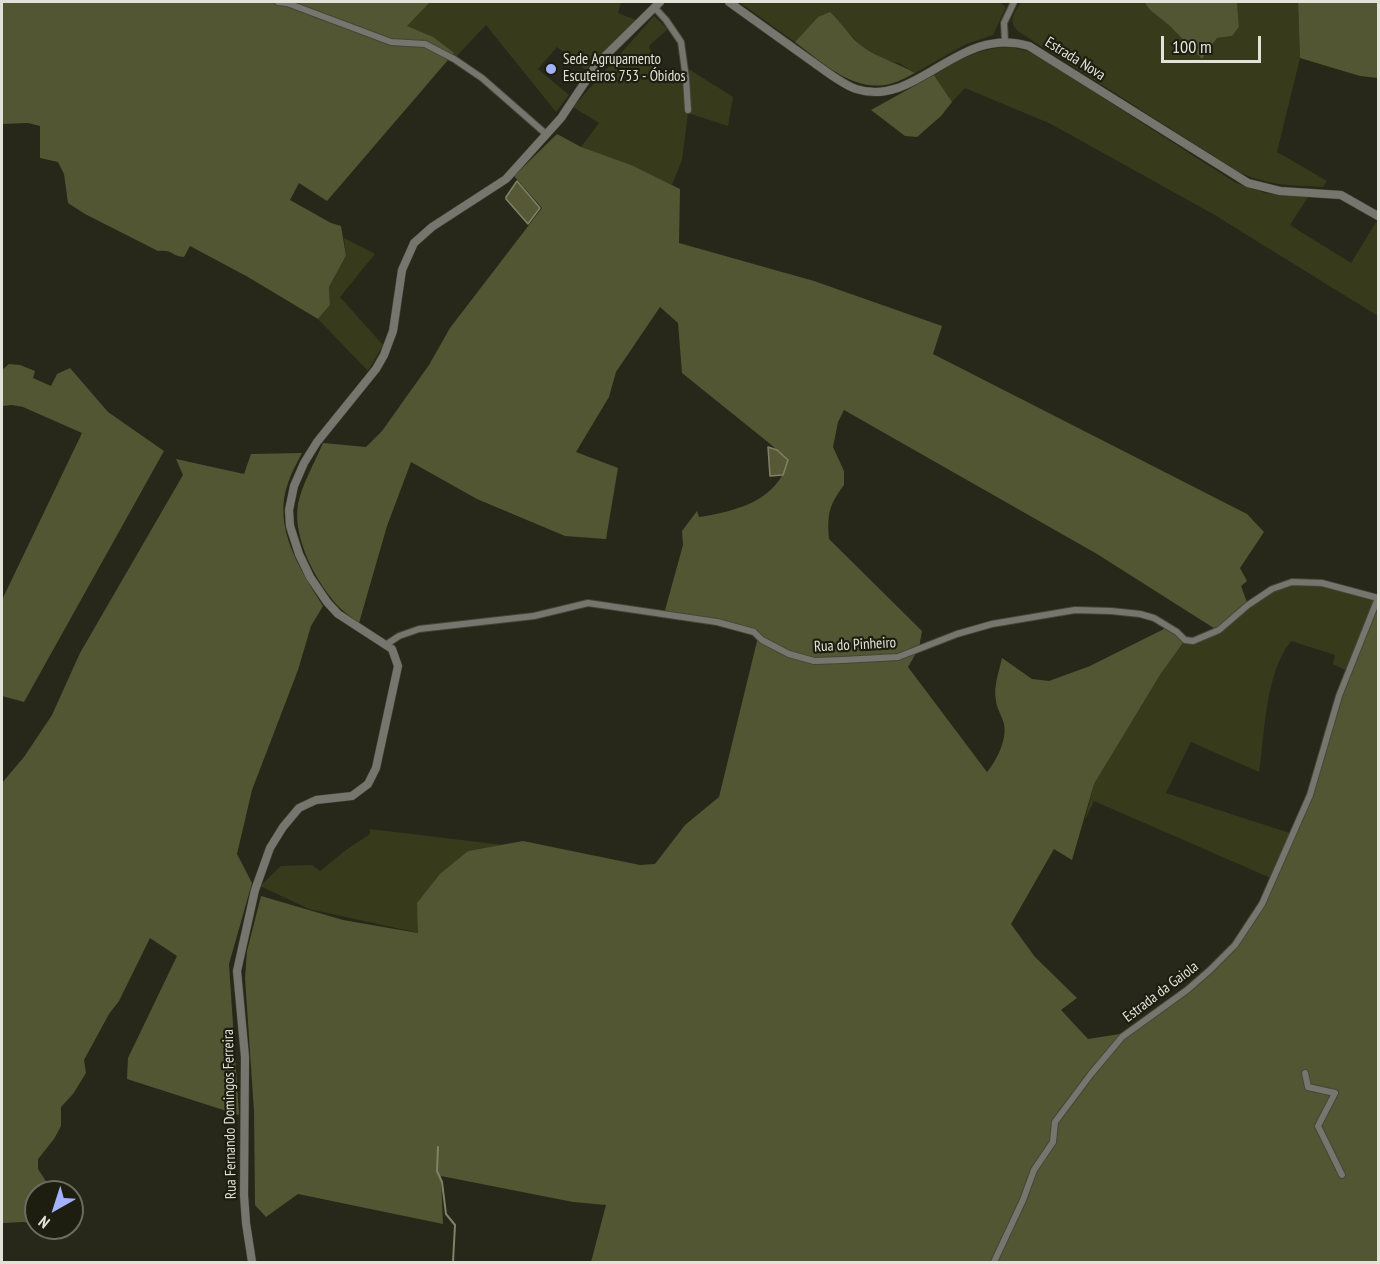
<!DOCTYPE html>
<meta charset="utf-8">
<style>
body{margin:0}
#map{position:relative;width:1380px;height:1264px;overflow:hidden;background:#272819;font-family:"PT Sans Narrow",sans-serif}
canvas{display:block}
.frame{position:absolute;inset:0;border:3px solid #e1e2d8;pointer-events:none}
.north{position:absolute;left:24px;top:1180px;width:60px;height:60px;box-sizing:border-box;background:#1d1e10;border:2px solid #6b6c60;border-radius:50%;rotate:219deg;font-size:16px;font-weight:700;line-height:24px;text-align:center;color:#e1e2d8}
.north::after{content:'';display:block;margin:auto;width:21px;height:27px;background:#a3b2fd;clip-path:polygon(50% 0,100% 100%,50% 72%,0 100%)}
.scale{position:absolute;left:1161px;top:36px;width:100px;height:27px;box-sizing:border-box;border:3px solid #e1e2d8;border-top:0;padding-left:8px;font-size:18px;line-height:21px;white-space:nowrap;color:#e1e2d8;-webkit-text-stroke:4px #1d1e10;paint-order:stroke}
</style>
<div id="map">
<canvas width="1380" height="1264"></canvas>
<div class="frame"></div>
<div class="north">N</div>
<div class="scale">100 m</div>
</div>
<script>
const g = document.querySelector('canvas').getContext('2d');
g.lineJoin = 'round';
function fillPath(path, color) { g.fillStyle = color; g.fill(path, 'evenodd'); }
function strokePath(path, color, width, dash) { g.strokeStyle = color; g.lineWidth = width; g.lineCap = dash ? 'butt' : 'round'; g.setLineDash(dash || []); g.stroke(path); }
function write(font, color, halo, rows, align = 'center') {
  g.font = font + ' "PT Sans Narrow",sans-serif'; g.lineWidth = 4.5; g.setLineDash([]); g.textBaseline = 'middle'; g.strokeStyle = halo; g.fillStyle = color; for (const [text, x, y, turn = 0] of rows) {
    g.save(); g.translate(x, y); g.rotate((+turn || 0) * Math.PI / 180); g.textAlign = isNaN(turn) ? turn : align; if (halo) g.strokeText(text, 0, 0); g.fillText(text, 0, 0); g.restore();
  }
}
const green = new Path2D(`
 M430 2H621L618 13 636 20 586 70 557 47 538 69 569 95 556 112 486 25 454 59 451 57 453 53 406 26Z
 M739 2H1000L1006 7 993 35 966 44 915 73 899 63 887 61 862 47 853 37 818 17 795 42Z
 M1021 2H1144L1150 10 1173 28 1202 59 1217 38 1232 36 1239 27 1237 2H1298L1300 58 1277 152 1327 181 1323 187C1289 185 1268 186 1237 171L1019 32C1007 21 1014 13 1021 2Z
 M654 16 668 29 649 46 659 80 685 75 684 66 733 97 728 126 688 113 682 160 672 185 581 147 599 123 573 107Z
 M1011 47 1028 51 1044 60 1236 183 1265 193 1308 197 1290 225 1351 263 1376 222 1378 224V316L1213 214 1051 124 965 88 952 102 934 75C961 59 978 48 1011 47Z
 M344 238 375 254 340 297 383 345 368 371 318 319 330 305 329 287 346 257Z
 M1305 582 1377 599 1349 672 1333 664 1335 655 1291 641C1265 674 1265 731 1259 772L1191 742 1166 793 1293 834 1273 879 1094 801 1085 820 1094 784 1160 675 1185 640 1206 637 1273 589Z
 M370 829 503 845 468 851 419 933 309 909 260 886 281 866 312 865 320 871 346 850 370 834Z`);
const forest = new Path2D(`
 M2 2H430L407 26 433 37 454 53 327 201 299 183 290 200 331 223 341 226 346 256 329 287 330 305 318 319 248 277 190 246 184 257C171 256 173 249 158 251L85 214 68 203 64 174 58 162 40 158V126L28 123 2 124Z
 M1144 2H1237L1239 27 1232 36 1217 38 1202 59 1170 26 1150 10Z
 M1298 2H1378V78L1360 76 1300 58Z
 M830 12C842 23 850 38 863 47 880 59 898 63 915 73 907 77 898 82 890 84 853 93 822 62 795 42L818 17Z
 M934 75 952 102 941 116 917 137 905 136 871 110Z
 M557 134 581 147 631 165 680 189 679 243 814 281 942 326 933 354 1247 514 1264 532 1240 568 1247 581 1241 586 1248 605 1220 632 1097 554 844 410 838 422 833 447 844 471V485C829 505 827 514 829 539L922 631 919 648 908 667 987 772C997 760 1007 740 1004 724 1002 716 997 709 996 701 993 687 999 672 1002 658L1032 679 1049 681 1090 666 1168 627 1185 640 1160 675 1094 784 1072 860 1054 849 1011 924 1035 957 1077 998 1061 1010 1088 1039 1120 1034 1210 970 1235 945 1263 903 1289 834 1307 796 1339 696 1378 597V1262H591L606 1205 573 1202 441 1176 443 1224 298 1194 266 1217 255 1205 254 1111 245 978 247 951 261 896 343 920 418 933 417 903 440 874 468 851 523 841 640 865 655 864 685 825 719 797 759 633 664 614 683 545 682 531 697 511 699 517C735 512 779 500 788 460L769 443 682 373 678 323 660 307 616 372 609 397 576 452 618 468 606 539 565 536 477 499 411 462 387 526 359 623C353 618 346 614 341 609 317 585 292 538 298 504 302 484 315 462 323 443L366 447 382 431 429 365 450 328 542 208 514 176Z
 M9 364 20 365 35 371 33 378 51 386 57 374 70 368 108 412 164 451 24 702 2 696V600L82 433 23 407 12 405 2 406V370Z
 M302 453C297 463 291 473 288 483 272 527 300 569 323 606L311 626 298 670 252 790 237 854 252 883 229 964 239 1115 127 1079 128 1058 177 956 150 938 119 1001 109 1014 84 1060 86 1073 73 1094 61 1107V1126L54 1139 38 1159V1169L53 1192H36V1224L23 1222 2 1223V783L24 757 52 715 80 653 183 475 176 459 244 474 251 454Z`);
const water = new Path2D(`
 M517 181 540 208 528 224 506 199V197Z
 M768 447 777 450 788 460 783 475 770 476Z`);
const stream = new Path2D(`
 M438 1147 437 1171 442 1182 446 1214 455 1225 453 1262`);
const minor = new Path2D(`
 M278 2 287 3 391 42 425 44 454 59 482 78 546 134
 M655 8 666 20 681 42 686 78 688 110
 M1005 41 1004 23 1014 2
 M387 644 399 636 419 629 534 616 588 603 717 622 754 632 762 640 789 654 814 661 843 660 898 657 957 634 992 624 1075 610 1111 611 1140 614 1154 618 1177 632 1185 640 1193 641 1219 630 1248 605 1272 589 1292 582 1322 583 1378 598
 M1305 1073 1308 1087 1335 1093 1318 1126 1342 1175
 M994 1262 1023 1200 1034 1170 1053 1142 1055 1122 1091 1074 1122 1037 1187 990 1210 970 1235 945 1262 904 1310 795 1339 696 1378 598`);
const tertiary = new Path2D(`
 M729 2 831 75C839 80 847 86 856 89 917 109 958 24 1029 46L1248 183 1280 191 1341 195 1378 216
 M252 1262 246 1223 244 1195 245 1057 237 971 255 890 270 848 283 827 299 808 316 800 352 796 368 784 376 768 398 666 392 649 338 614 327 602 310 577 299 554 290 526 289 510 294 486 304 463 317 442 376 369 384 355 393 331 402 270 414 243 432 227 506 179 561 118 597 64 660 2`);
const markers = [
 [551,69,6,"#a3b2fd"]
];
const streetNames = [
 ["Estrada Nova",1075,59,32],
 ["Rua do Pinheiro",855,645,-3],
 ["Estrada da Gaiola",1161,992,-37],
 ["Rua Fernando Domingos Ferreira",230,1114,-91]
];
const poiNames = [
 ["Sede Agrupamento",563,60],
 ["Escuteiros 753 - Óbidos",563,77]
];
fillPath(green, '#383a1c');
fillPath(forest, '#535632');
fillPath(water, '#575936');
strokePath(water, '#808267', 1.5);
strokePath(stream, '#808267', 2);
strokePath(minor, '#454638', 8);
strokePath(tertiary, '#454638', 9);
strokePath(minor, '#76766f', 6);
strokePath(tertiary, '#76766f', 8);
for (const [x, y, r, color] of markers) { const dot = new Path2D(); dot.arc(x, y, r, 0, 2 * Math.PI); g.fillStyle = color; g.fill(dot); strokePath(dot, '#1d1e10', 2); }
write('15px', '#e1e2d8', '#1d1e10', streetNames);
write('15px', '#e1e2d8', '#1d1e10', poiNames, 'left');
</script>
